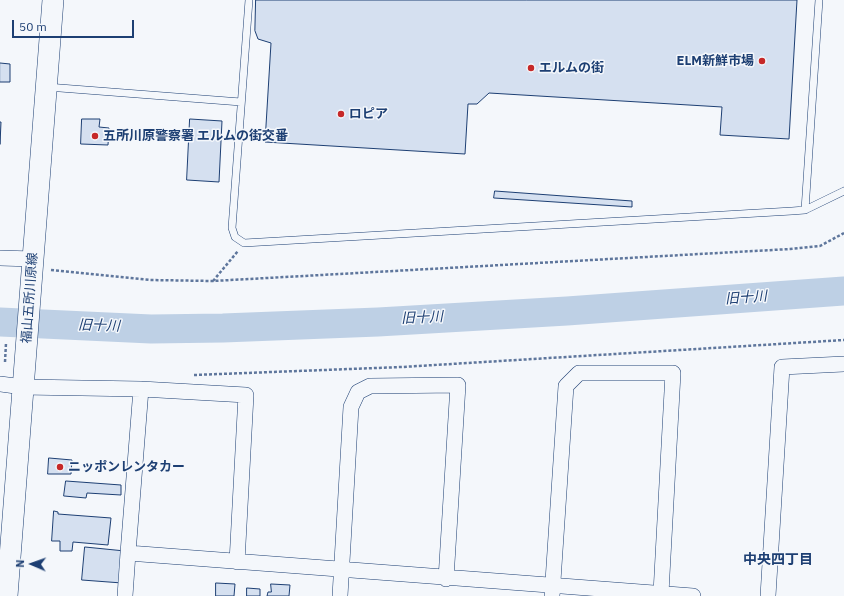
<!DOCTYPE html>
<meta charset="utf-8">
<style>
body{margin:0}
#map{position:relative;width:844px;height:596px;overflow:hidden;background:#f4f7fb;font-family:"IBM Plex Sans",sans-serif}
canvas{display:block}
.north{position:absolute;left:12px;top:544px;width:40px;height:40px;-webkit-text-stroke:3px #f4f7fb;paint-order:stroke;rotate:272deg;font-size:11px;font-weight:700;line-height:16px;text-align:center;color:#1d3f73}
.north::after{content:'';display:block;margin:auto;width:14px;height:18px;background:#1d3f73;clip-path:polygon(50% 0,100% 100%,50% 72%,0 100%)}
.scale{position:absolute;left:12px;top:20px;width:122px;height:18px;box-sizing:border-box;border:2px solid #1d3f73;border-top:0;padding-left:5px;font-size:12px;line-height:14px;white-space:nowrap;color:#1d3f73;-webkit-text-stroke:3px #f4f7fb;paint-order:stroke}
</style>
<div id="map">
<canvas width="844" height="596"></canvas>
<div class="north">N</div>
<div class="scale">50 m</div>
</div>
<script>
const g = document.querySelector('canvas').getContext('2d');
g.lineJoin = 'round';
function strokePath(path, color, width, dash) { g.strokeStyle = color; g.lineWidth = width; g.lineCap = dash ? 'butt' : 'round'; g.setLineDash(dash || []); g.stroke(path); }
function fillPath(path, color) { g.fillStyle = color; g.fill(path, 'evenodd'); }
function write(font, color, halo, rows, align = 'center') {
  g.font = font + ' "IBM Plex Sans","Noto Sans JP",sans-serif'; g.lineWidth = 3; g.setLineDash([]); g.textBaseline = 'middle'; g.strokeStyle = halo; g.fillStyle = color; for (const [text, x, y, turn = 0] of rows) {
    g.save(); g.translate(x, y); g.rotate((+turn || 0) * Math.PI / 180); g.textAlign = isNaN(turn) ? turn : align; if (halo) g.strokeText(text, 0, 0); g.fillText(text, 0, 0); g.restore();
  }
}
const river = new Path2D(`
 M0 322 151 329 223 328 378 322 567 311 844 291`);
const building = new Path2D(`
 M256 0H797L789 139 720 135 722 107 489 93 477 104H468L465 154 265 142 271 43 258 39 255 31Z
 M0 63 10 64V82H0Z
 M82 119H100L99 127 109 128 108 145 81 144Z
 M190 119 222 121 219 182 187 180Z
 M0 122H1L0 144Z
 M495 191 632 201V207L494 198Z
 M49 458 72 460 71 474H48Z
 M66 481 121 485V495L87 493 86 498 64 496Z
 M54 511 58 512V514L111 518 108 545 73 542 72 551H60V541H52Z
 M85 547 125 551 122 583 82 580Z
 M216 583 235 584 234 596H216Z
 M271 584 290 585 289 596H267L268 592H271Z
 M247 588 260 589V596H247Z`);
const path = new Path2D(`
 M51 270 150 280 213 281 790 249 820 246 844 233
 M213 281 238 251
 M5 362 6 343
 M194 375 402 367 844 340`);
const service = new Path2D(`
 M249 0 232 228 235 237 244 243 792 211 805 210 844 191
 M47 87 241 102
 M805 210 819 0`);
const minor = new Path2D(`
 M0 258 33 259
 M0 384 23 387 141 389 246 395 237 562
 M141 389 128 553 693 596
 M125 596 128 553
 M340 596 351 407 358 392 370 386 458 385 446 579
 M552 596 566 386 579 373H673L661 593
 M768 596 782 367 844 364`);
const secondary = new Path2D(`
 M7 596 53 0`);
const markers = [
 [762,61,4,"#c62828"],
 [531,68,4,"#c62828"],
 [341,114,4,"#c62828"],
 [95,136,4,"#c62828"],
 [60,467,4,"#c62828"]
];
const poiNames = [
 ["ELM新鮮市場",754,61,"right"],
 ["エルムの街",539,68],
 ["ロピア",349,114],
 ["五所川原警察署 エルムの街交番",103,136],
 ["ニッポンレンタカー",68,467]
];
const streetNames = [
 ["福山五所川原線",30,298,-86]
];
const waterNames = [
 ["旧十川",746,298,-4],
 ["旧十川",422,318,-3],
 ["旧十川",99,326,2]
];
const neighbourhoodNames = [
 ["中央四丁目",778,560]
];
strokePath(river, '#bed0e5', 29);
fillPath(building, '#d5e0f0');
strokePath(building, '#1d3f73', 1);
strokePath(service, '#1d3f73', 8);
strokePath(minor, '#1d3f73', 16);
strokePath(secondary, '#1d3f73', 22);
strokePath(path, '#5e769c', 2.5, [3, 2]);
strokePath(service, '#f4f7fb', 7);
strokePath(minor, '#f4f7fb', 15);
strokePath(secondary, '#f4f7fb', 21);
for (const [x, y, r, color] of markers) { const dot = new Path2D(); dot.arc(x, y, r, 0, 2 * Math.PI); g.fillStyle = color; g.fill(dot); strokePath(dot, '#f4f7fb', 1.5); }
write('bold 13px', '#1d3f73', '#f4f7fb', poiNames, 'left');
write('13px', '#1d3f73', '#f4f7fb', streetNames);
write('italic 14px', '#1d3f73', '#f4f7fb', waterNames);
write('bold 14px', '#1d3f73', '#f4f7fb', neighbourhoodNames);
</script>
